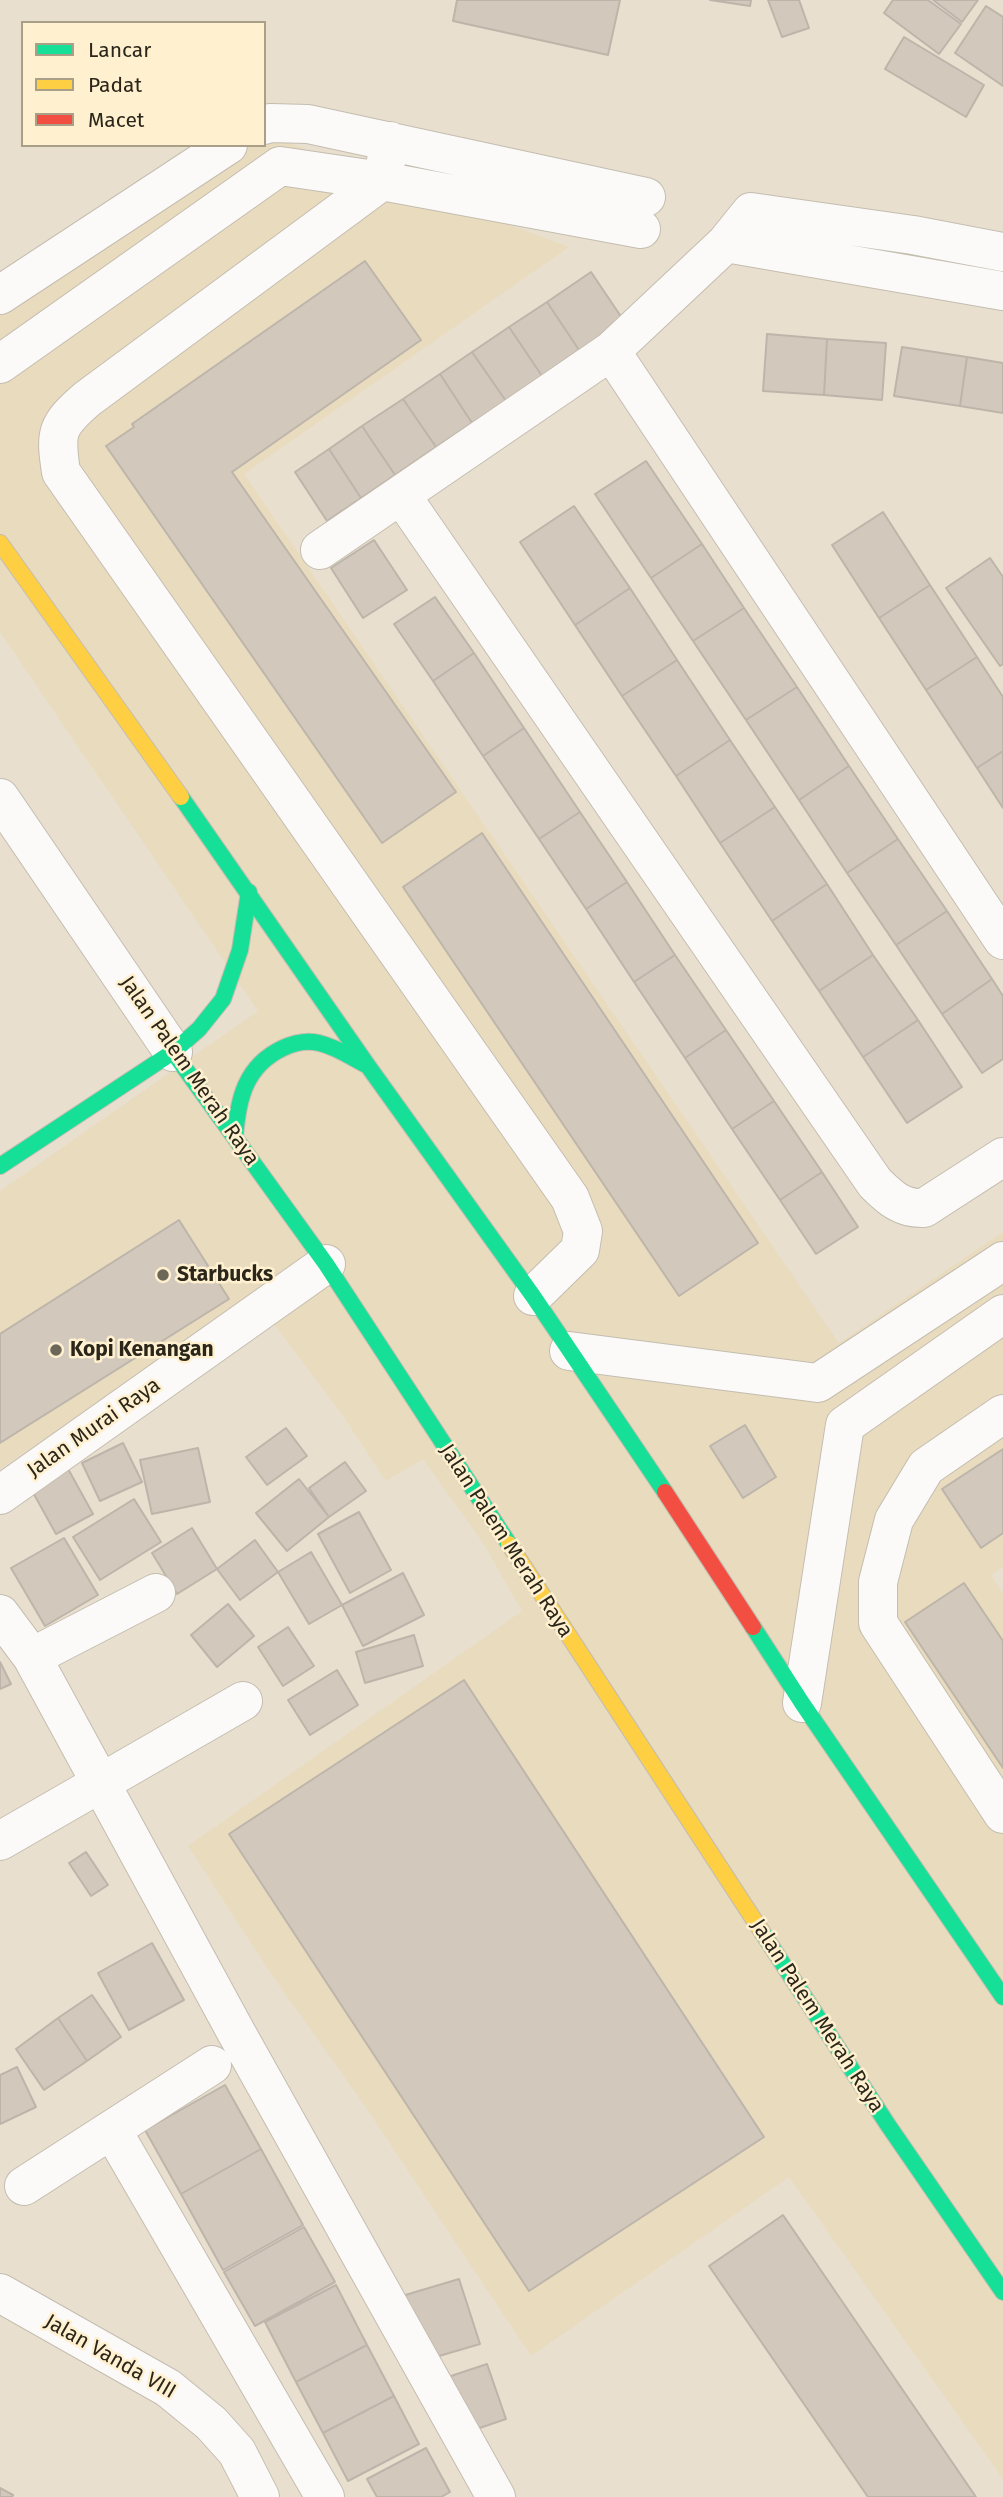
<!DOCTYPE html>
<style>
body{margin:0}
#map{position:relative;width:1003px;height:2497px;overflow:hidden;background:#e8dfce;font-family:"Fira Sans",sans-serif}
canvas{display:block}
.legend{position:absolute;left:21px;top:21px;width:245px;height:126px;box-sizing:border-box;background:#fff0d0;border:2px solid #aa9f87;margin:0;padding:9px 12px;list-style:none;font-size:21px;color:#2b261a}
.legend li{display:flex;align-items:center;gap:14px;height:35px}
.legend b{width:35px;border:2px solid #aa9f87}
</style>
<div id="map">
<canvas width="1003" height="2497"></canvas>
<ul class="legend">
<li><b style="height:9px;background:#16e098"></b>Lancar</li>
<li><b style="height:9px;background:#ffcf43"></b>Padat</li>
<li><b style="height:9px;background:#f24e42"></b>Macet</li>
</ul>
</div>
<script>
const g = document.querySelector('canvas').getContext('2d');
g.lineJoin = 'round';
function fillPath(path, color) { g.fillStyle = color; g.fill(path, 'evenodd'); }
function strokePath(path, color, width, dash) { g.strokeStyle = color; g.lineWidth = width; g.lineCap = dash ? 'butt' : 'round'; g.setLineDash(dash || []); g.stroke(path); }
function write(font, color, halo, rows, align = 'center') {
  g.font = font + ' "Fira Sans",sans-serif'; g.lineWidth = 5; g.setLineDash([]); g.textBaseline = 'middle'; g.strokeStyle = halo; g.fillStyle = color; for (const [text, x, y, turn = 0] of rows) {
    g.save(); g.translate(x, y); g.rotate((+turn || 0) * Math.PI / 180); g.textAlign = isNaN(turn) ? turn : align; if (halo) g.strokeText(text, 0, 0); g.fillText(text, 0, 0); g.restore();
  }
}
const built = new Path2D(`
 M264 134 569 247 244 474 839 1343 1003 1232V1566L991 1575 1003 1594V2479L789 2177 531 2356 365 2106 272 1975 188 1846 522 1611 483 1543 423 1459 386 1481 344 1417 254 1298 0 1469V1191L258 1011 0 632V281L194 145H264Z`);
const building = new Path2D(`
 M457 0H620L608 55 453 21Z
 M710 0H751L750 6Z
 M768 0H799L809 28 782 37Z
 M893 0H928L961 24 939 54 884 13Z
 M933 0H978L962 22Z
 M986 6 1003 17V86L955 53Z
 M904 37 984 85 966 117 885 69Z
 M365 261 421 340 232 472 456 792 382 843 106 446 134 427 132 424Z
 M591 272 624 321 579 350 547 302Z
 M547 302 579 350 542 376 509 327Z
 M509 327 542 376 506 401 472 352Z
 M767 334 827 339 824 395 763 391Z
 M827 339 886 343 882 400 824 395Z
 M902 347 967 357 960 406 894 396Z
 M472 352 506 401 472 423 440 374Z
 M967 357 1003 363V413L960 406Z
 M440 374 472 423 436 447 403 399Z
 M403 399 436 447 395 475 362 426Z
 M362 426 395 475 361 498 329 449Z
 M329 449 361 498 327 521 295 472Z
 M646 461 702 544 651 578 595 494Z
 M574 506 630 588 575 625 520 542Z
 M883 512 930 585 879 618 832 545Z
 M374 540 407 590 363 618 331 568Z
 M702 544 744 608 693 641 651 578Z
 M990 558 1003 577V664L1000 666 946 588Z
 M930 585 977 657 926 690 879 618Z
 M630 588 677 660 622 696 575 625Z
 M435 597 474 653 433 681 394 624Z
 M744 608 797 687 746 720 693 641Z
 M474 653 524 728 483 756 433 681Z
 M977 657 1003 697V751L977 768 926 690Z
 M677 660 730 740 676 776 622 696Z
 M797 687 849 766 799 800 746 720Z
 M524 728 580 812 539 839 483 756Z
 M730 740 775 807 720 843 676 776Z
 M1003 751V808L977 768Z
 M849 766 898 839 847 873 799 800Z
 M775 807 827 884 772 921 720 843Z
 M580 812 627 882 586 909 539 839Z
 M482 833 758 1243 679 1296 403 887Z
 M898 839 947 911 896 945 847 873Z
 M627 882 675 955 634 982 586 909Z
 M827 884 873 955 819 991 772 921Z
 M947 911 992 979 942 1014 896 945Z
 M675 955 726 1030 685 1058 634 982Z
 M873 955 918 1020 863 1057 819 991Z
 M992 979 1003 996V1059L982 1073 942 1014Z
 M918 1020 962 1087 907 1123 863 1057Z
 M726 1030 774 1101 732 1129 685 1058Z
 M774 1101 822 1172 780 1200 732 1129Z
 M822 1172 858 1227 816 1254 780 1200Z
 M179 1220 229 1299 0 1443V1334Z
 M745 1425 776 1477 743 1498 710 1446Z
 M286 1428 307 1456 267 1485 246 1457Z
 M123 1443 142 1482 100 1501 82 1463Z
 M198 1448 210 1502 152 1514 140 1460Z
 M1003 1449V1533L981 1548 942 1489Z
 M345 1462 366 1491 329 1517 309 1488Z
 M67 1467 93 1514 56 1534 30 1487Z
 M299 1479 329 1517 287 1551 256 1513Z
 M134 1499 161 1542 100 1580 73 1537Z
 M359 1512 391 1570 350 1593 318 1534Z
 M192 1528 217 1569 177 1594 152 1553Z
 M64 1538 98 1595 45 1626 11 1568Z
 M255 1540 278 1572 240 1600 217 1569Z
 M311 1552 342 1605 309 1624 278 1572Z
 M403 1573 424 1615 363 1646 342 1605Z
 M964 1583 1003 1641V1768L905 1622Z
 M228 1604 254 1636 217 1667 191 1635Z
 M288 1627 314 1666 283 1686 258 1647Z
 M414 1635 423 1666 365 1683 356 1652Z
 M0 1662 11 1684 0 1689Z
 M337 1670 358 1705 310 1735 288 1700Z
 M464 1680 764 2137 529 2291 229 1834Z
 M86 1852 108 1885 91 1896 69 1863Z
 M152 1943 184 2000 129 2030 98 1973Z
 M92 1995 121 2037 87 2061 58 2018Z
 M58 2018 87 2061 44 2090 16 2049Z
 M17 2067 36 2107 0 2124V2075Z
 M225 2085 261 2149 181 2194 145 2130Z
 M261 2149 303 2225 223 2270 181 2194Z
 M783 2215 976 2497H868L709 2266Z
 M304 2227 335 2282 255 2326 224 2272Z
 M459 2279 480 2344 422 2361 402 2296Z
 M336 2285 367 2345 296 2382 265 2322Z
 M367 2345 394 2396 323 2433 296 2382Z
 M487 2364 506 2419 465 2433 445 2378Z
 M394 2396 419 2444 348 2481 323 2433Z
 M426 2448 450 2492 441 2497H377L367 2479Z
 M0 2488 13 2495 12 2497H0Z`);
const street = new Path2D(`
 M264 125 270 123 308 124 646 197
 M390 141 382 181 87 399C56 426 55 432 61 472L570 1198 583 1231 580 1250 533 1296
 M726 243 1003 291
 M0 295 228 145
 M611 351 1003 940
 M0 364 280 166 382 181 641 229
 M401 495 875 1183C890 1198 902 1209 924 1208L1003 1157
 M320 550 611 351 726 243 751 212 913 235 1003 252
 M0 798 173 1052
 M569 1351 818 1383 1003 1261
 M1003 1414 926 1467 894 1520 878 1582V1623L1003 1814
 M0 1495 326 1264
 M0 1614 32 1657 236 2032 496 2497
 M32 1657 156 1593
 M802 1703 845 1425 1003 1314
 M0 1841 243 1701
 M112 2130 325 2497
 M24 2186 212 2065
 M0 2293 168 2388 211 2423 237 2452 260 2497`);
const fast = new Path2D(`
 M181 797 368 1066 533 1296 665 1492
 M173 1052 326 1264 509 1544
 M235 1137C238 1099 245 1066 283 1048 294 1043 307 1040 319 1043 337 1047 352 1058 368 1066
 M0 1166 173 1052 199 1029 223 999 240 950 249 892
 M753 1627 802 1703 1003 1997
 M762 1932 888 2125 1003 2292`);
const slow = new Path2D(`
 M0 543 181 797
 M509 1544 762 1932`);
const jam = new Path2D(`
 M665 1492 753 1627`);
const markers = [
 [163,1275,7,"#6d6759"],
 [56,1350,7,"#6d6759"]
];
const streetNames = [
 ["Jalan Palem Merah Raya",189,1071,55],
 ["Jalan Murai Raya",94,1428,-35],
 ["Jalan Palem Merah Raya",506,1541,57],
 ["Jalan Palem Merah Raya",817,2016,57],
 ["Jalan Vanda VIII",110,2357,30]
];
const poiNames = [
 ["Starbucks",177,1275],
 ["Kopi Kenangan",70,1350]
];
fillPath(built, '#e9dbbe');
fillPath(building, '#d3c8bc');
strokePath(building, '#beb5aa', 2);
strokePath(street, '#c4bdb0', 40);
strokePath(fast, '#c4bdb0', 18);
strokePath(slow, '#c4bdb0', 18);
strokePath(jam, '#c4bdb0', 18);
strokePath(street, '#fcfaf8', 38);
strokePath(fast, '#16e098', 16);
strokePath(slow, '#ffcf43', 16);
strokePath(jam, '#f24e42', 16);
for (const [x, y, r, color] of markers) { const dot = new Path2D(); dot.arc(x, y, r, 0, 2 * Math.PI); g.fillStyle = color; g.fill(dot); strokePath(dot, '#fff0d0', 2.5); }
write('21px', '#2b261a', '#fff0d0', streetNames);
write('bold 21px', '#2b261a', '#fff0d0', poiNames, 'left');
</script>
